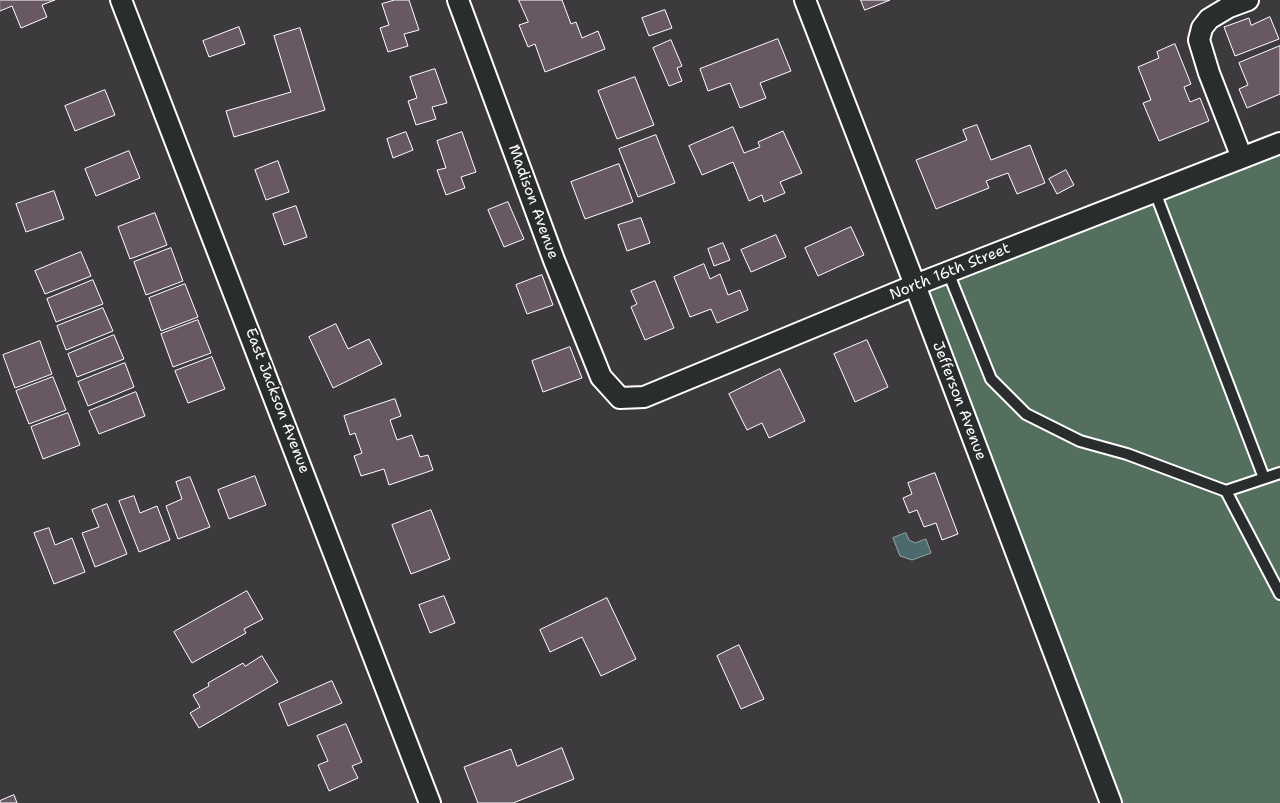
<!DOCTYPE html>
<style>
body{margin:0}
canvas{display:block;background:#3d3a3e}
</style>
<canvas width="1280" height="803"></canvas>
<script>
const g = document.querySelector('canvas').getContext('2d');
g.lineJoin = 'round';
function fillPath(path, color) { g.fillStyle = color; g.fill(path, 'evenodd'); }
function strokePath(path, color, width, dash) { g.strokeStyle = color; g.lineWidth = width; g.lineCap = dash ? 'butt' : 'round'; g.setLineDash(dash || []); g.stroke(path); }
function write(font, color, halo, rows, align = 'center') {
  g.font = font + ' "Shantell Sans",sans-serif'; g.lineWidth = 4; g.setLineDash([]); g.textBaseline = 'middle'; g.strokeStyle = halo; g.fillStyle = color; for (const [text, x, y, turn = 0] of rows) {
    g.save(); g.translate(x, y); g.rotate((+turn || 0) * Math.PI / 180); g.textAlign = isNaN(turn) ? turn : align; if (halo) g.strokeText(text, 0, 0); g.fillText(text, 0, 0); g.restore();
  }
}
const green = new Path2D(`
 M1280 143V803H1111L915 285Z`);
const water = new Path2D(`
 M906 533 909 540 915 543 926 539 931 553 912 560 900 556 893 538Z`);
const building = new Path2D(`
 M0 0H55L42 5 47 17 21 28 12 6 0 11Z
 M395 0H409L419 30 404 34 408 46 388 52 380 28 389 25 382 4Z
 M519 0H562L571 24 576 22 582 38 598 31 605 49 545 72 535 44 528 47 519 25 528 22Z
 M861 0H890L865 10Z
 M665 10 672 28 649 36 642 18Z
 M1270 17 1279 39 1235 56 1224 27 1249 18 1251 25Z
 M239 27 245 44 209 57 203 41Z
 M300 28 325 110 234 137 226 111 291 92 274 36Z
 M778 39 791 71 760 83 766 98 740 108 730 83 708 91 700 69Z
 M671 40 682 66 677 68 682 81 669 86 653 48Z
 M1175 44 1191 84 1184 87 1190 102 1200 98 1209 121 1159 141 1143 103 1151 100 1138 67 1159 58 1157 52Z
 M1280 46V94L1247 108 1239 89 1248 85 1239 63Z
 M435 69 447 103 432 107 436 119 416 125 408 101 417 98 410 77Z
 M635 77 654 125 617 139 598 91Z
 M105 90 115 115 75 131 65 106Z
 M977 125 991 160 1030 145 1045 183 1017 194 1008 173 986 181 989 188 936 209 916 160 967 140 963 130Z
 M733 127 744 153 760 147 758 142 783 131 802 173 780 182 785 193 764 202 762 195 749 201 733 162 702 175 689 146Z
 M406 132 413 150 393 158 387 139Z
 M462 132 476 172 461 177 465 188 446 195 437 170 446 168 437 141Z
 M656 135 675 183 638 197 619 149Z
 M129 151 140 178 96 196 85 169Z
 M278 161 289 192 266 200 255 170Z
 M619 164 633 202 585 219 571 182Z
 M1066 170 1074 185 1057 194 1049 179Z
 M54 191 64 219 26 232 16 204Z
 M508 202 524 239 504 247 488 210Z
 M296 206 307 237 284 245 273 214Z
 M155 213 167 245 130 259 118 227Z
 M641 218 650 243 627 251 618 225Z
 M851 227 864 255 818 276 805 248Z
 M776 235 786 257 751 272 741 250Z
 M723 243 730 260 714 266 708 249Z
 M171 248 183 281 146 295 134 262Z
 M81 252 91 276 45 294 35 271Z
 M704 264 710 279 720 274 728 295 740 290 748 310 717 323 711 309 690 317 674 277Z
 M542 275 553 305 527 314 516 285Z
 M93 280 103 304 56 322 47 299Z
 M655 281 674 328 645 340 631 307 637 304 631 291Z
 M185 284 198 317 161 331 149 298Z
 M103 308 113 331 66 350 57 326Z
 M198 320 211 353 173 367 161 334Z
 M336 324 348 349 369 339 382 364 333 388 309 337Z
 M114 335 124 359 77 377 68 354Z
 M867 340 888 387 855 402 834 354Z
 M40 341 52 374 15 388 3 355Z
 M570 347 582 378 543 392 532 361Z
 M212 357 225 389 188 403 175 371Z
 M125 363 134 387 88 406 78 382Z
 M780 369 805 421 769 438 762 423 747 430 729 394Z
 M53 377 66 410 29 424 16 391Z
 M136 392 145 416 99 434 89 411Z
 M395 399 401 416 390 420 397 440 412 435 420 457 428 455 433 470 389 485 384 469 361 476 354 456 362 453 355 433 350 435 344 416Z
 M68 413 80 445 43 459 31 427Z
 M935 473 958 534 942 540 936 523 924 527 917 510 909 513 903 498 912 494 908 483Z
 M255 476 266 505 229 519 218 490Z
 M190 477 210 527 178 539 166 506 182 499 176 482Z
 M134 496 140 513 157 506 170 540 139 552 119 501Z
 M107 504 127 554 95 567 82 533 99 527 92 510Z
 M431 510 450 559 411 574 392 525Z
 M49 528 55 545 72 538 85 572 54 584 34 533Z
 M247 591 263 619 244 629 246 633 192 663 174 632Z
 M444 596 455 623 430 633 419 605Z
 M607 598 636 659 601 676 582 637 550 652 540 630Z
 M739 645 764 699 741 709 717 656Z
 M262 656 278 682 199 728 190 713 200 707 193 695 209 686 208 683 243 663 245 666Z
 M332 681 342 703 288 726 279 704Z
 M346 724 362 762 352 766 358 778 329 791 318 765 328 761 317 736Z
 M562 748 574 779 513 803H478L464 767 511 749 517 766Z
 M14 795 17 803H0V801Z`);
const service = new Path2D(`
 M1155 192 1264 478
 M948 272 991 379 1026 414 1080 441 1127 454 1226 491 1280 594
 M1226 491 1280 473`);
const minor = new Path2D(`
 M121 0 430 803
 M458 0 554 260 601 377 620 398 644 397 915 285 1280 143
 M805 0 915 285 1111 803
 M1242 158 1209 73 1199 40 1202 28 1209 19 1229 7 1248 0`);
const streetNames = [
 ["Madison Avenue",533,202,70],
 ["North 16th Street",950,272,-22],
 ["East Jackson Avenue",277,401,69],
 ["Jefferson Avenue",959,401,69]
];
fillPath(green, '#546f5e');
fillPath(water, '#4c6a6e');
strokePath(water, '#94a6a8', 1);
fillPath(building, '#685863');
strokePath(building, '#fff', 1);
strokePath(service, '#fff', 14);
strokePath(minor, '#fff', 24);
strokePath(service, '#2a2d2e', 10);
strokePath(minor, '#2a2d2e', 20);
write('15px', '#fff', '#2a2d2e', streetNames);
</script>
